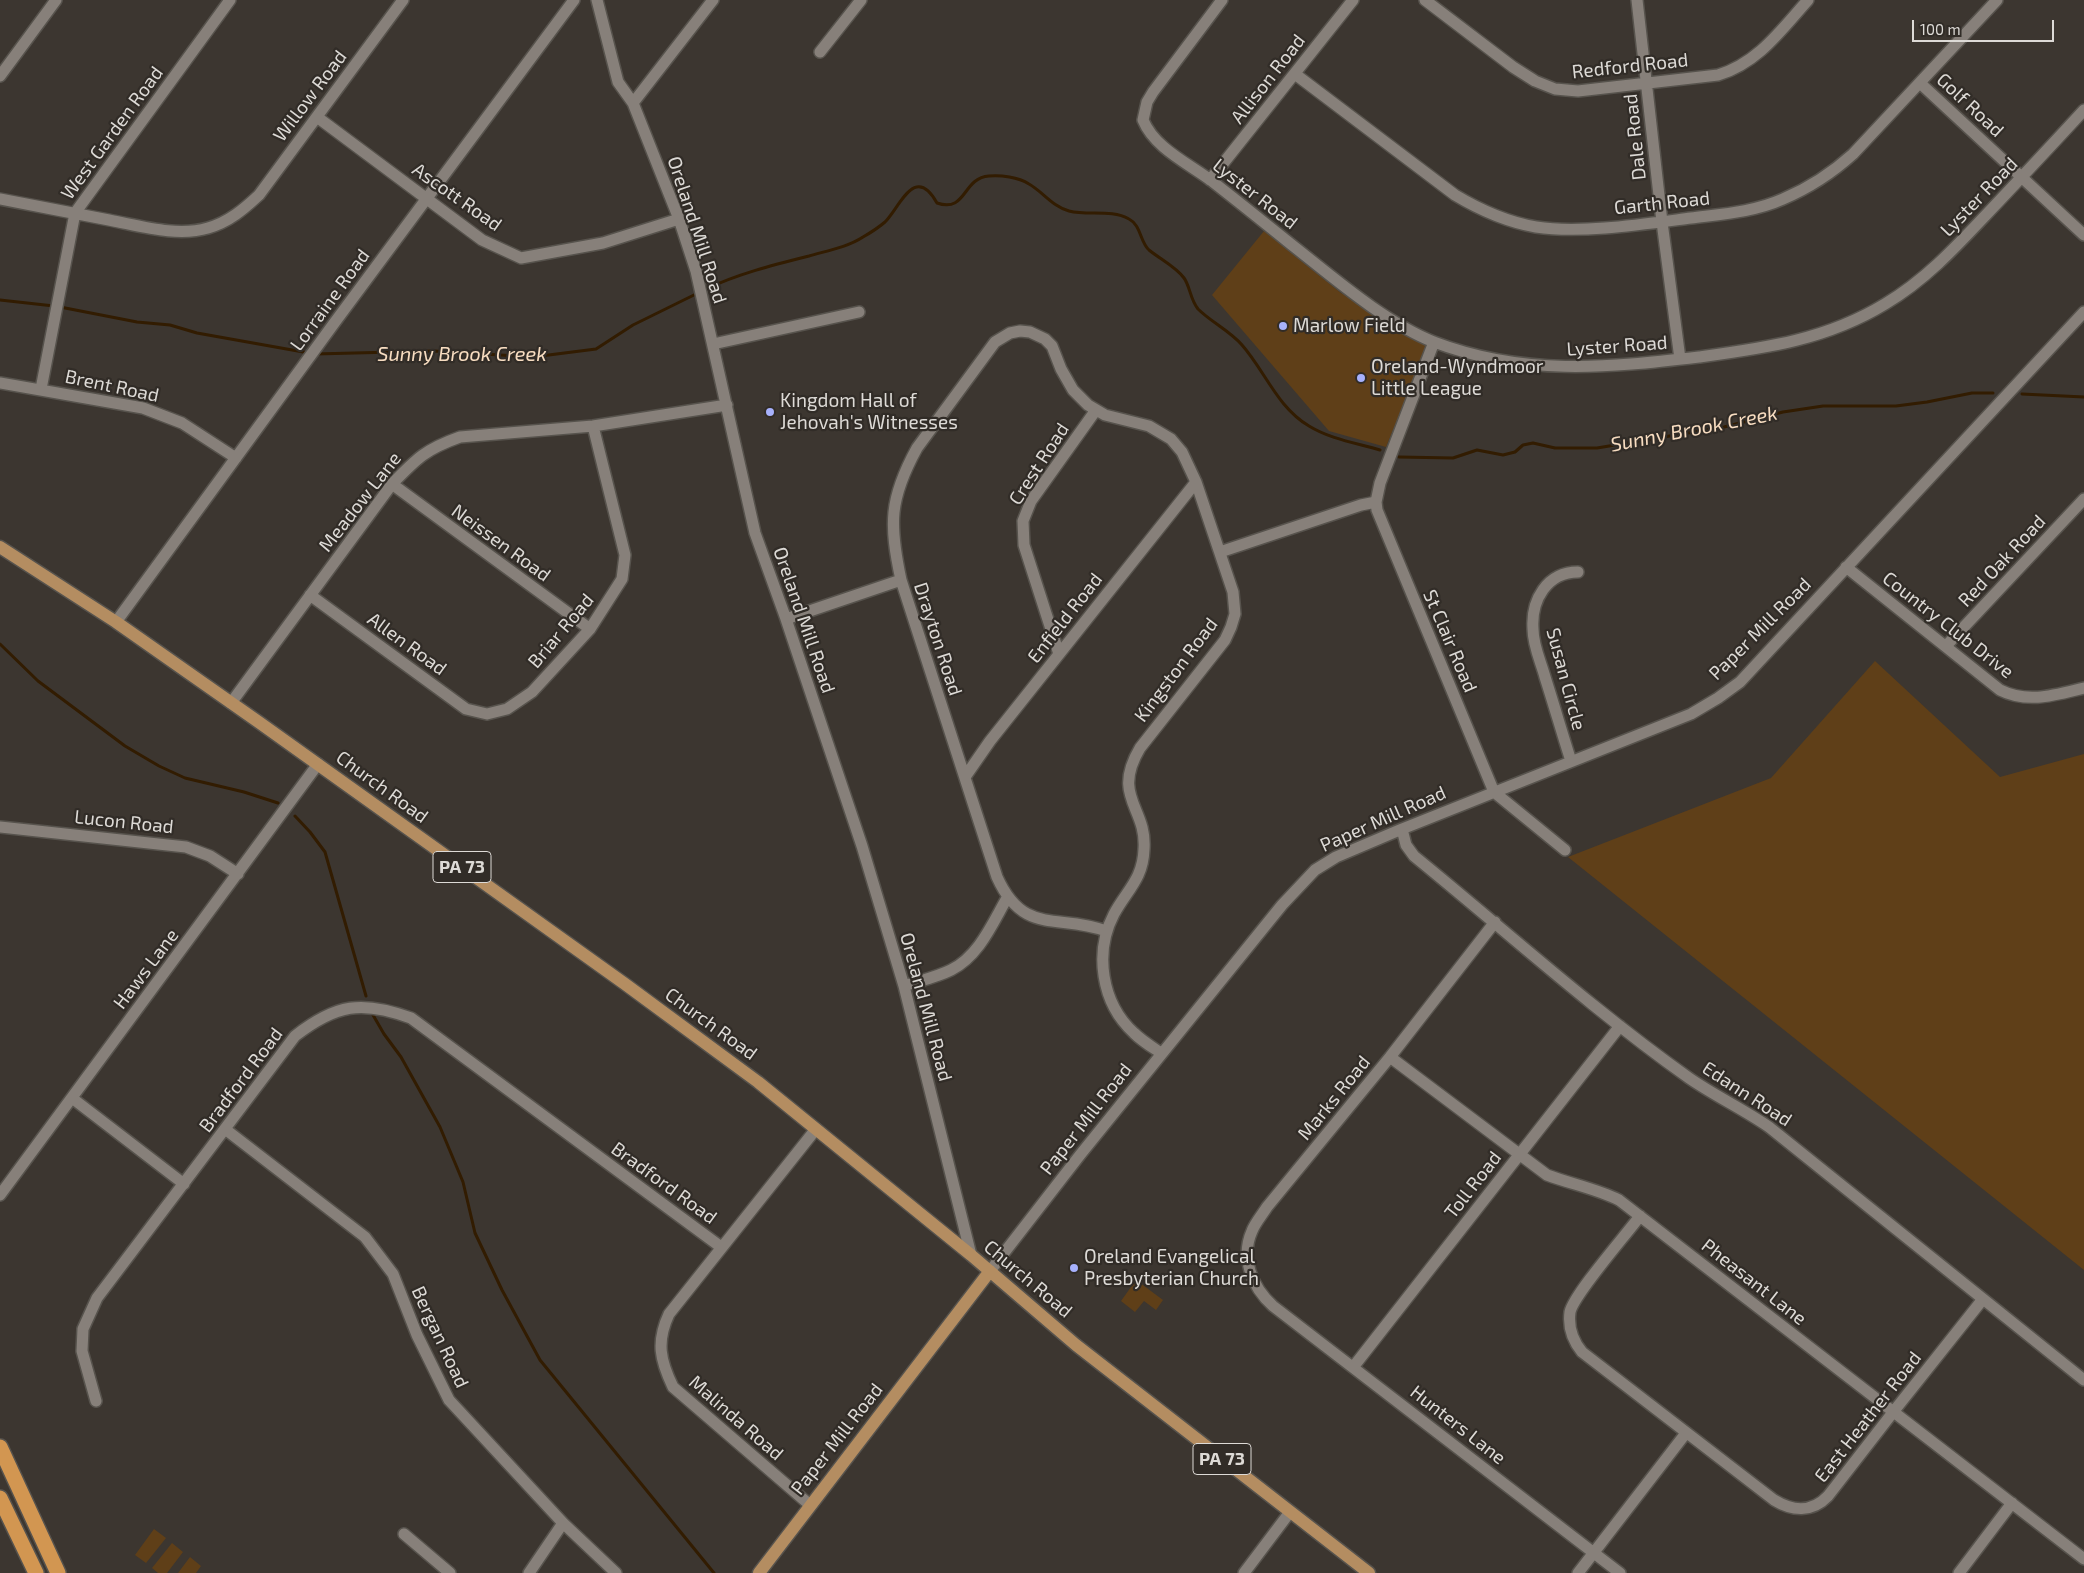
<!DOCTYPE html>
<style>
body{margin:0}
#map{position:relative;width:2084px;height:1573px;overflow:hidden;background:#3c3630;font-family:"Exo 2",sans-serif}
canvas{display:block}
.scale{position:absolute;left:1912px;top:20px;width:142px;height:22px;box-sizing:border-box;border:2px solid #dddad6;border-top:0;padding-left:6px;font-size:15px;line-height:18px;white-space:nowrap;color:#dddad6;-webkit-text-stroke:4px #312c27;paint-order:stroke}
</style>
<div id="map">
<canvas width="2084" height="1573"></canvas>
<div class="scale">100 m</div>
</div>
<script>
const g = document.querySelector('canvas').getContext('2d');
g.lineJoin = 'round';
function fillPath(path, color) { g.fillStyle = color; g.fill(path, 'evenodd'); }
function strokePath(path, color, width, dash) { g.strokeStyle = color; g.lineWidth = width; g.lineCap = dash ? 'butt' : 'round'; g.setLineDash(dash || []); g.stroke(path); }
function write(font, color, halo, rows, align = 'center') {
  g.font = font + ' "Exo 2",sans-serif'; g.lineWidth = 4.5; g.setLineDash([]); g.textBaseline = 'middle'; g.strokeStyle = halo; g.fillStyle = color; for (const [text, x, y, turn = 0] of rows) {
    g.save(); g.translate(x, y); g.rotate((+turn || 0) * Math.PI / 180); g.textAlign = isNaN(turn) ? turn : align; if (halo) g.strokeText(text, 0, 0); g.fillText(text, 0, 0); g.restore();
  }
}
const green = new Path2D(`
 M1264 231 1341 293 1428 345 1386 447 1329 431 1212 295Z
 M1875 661 2000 777 2084 754V1270L1568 857 1771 778Z
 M1136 1280 1163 1300 1156 1310 1144 1301 1135 1312 1121 1301Z
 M154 1529 166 1538 146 1563 135 1555Z
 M172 1543 183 1552 167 1573H158L152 1568Z
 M190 1557 201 1566 196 1573H178Z`);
const stream = new Path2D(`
 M704 290C737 274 773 265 809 256 826 251 848 247 863 237 870 233 878 228 885 222 900 207 915 163 937 203 967 213 962 178 989 176 1001 175 1018 177 1029 184 1043 192 1053 207 1069 211 1088 216 1111 209 1129 219 1141 225 1140 242 1149 250 1160 259 1176 267 1184 278 1190 286 1190 299 1198 309 1211 322 1230 331 1242 345 1265 371 1277 407 1309 426 1330 439 1356 443 1380 450
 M0 300 54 306
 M60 307 137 322 170 325 197 333 309 353
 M315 354 434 351 533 357 596 349 633 325 698 293
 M2022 394 2084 397
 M1399 457 1453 458 1477 450 1503 455 1515 452 1523 445 1533 443 1555 448H1597L1724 427 1783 412 1823 406H1896L1927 402 1972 393H1993
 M0 644 38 681 125 746 159 766 185 778 244 792 278 803
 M295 816 310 832 325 852 366 996
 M373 1015 384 1034 401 1057 440 1127 463 1182 475 1233 502 1290 540 1360 714 1573`);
const minor = new Path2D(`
 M597 0 618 82 633 103 679 219 696 271 755 533 786 619 862 846 904 986 971 1255
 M1222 0 1153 92 1147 102 1143 120C1155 149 1190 164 1213 182 1240 203 1266 224 1292 245 1334 278 1384 322 1434 342 1523 376 1607 368 1699 357 1765 348 1826 340 1885 304 1924 281 1954 249 1985 216 2018 181 2051 146 2084 110
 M1425 0 1513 67 1535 81 1555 89 1578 91 1718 75C1758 63 1781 30 1808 0
 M1637 0 1662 222 1680 359
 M820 52 861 0
 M1295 74 1455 195C1480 210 1507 222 1536 227 1581 234 1645 224 1691 218 1722 214 1754 212 1783 199 1809 188 1832 173 1853 154L1997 0
 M0 76 56 0
 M1920 83 2084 235
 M633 103 713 0
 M317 117 482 240 521 258 603 243 679 219
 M1210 180 1353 0
 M0 199C36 206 73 213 109 220 141 226 177 237 208 228 229 222 244 209 259 195L403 0
 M1434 342 1380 483 1376 502 1377 510 1494 792 1565 850
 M713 344 859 312
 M0 383 143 408 182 423 236 458
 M41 389 75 213 230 0
 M392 484 590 629
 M1220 552 1361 505 1376 502
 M1846 567 2000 690C2028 704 2055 695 2084 688
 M310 595 466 709 487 714 507 709 532 692 590 629 622 579 625 555 593 426
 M786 619 901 580
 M116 622 335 322 574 0
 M1946 646 2084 499
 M1059 654 1024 545 1023 521 1031 501 1096 410
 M231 703 392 484C417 458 426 449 460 437L593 426 727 405
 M1571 761C1562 733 1554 705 1545 677 1541 662 1533 646 1533 629 1531 600 1547 572 1578 572
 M965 777 990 741 1196 482
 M0 827 186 847 210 856 238 874
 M1402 829 1406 845 1414 856C1505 930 1593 1010 1689 1078 1715 1096 1743 1109 1769 1127L2084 1380
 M1495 922 1390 1057 1267 1207C1262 1215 1255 1223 1252 1231 1240 1258 1252 1287 1273 1306L1620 1573
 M1106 931C1059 913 1024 937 997 877L901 580C889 524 889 499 917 448L995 342 1010 333 1020 331 1030 332 1045 339 1052 346 1061 369 1073 390 1088 405 1105 415 1149 426 1171 439 1182 452 1196 482 1233 592 1235 614 1231 627 1225 640 1140 748C1111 797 1147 807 1144 849 1143 879 1127 890 1114 914 1094 952 1101 1003 1134 1033 1142 1041 1152 1047 1161 1053
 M904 986C919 981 937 977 951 970 979 956 992 924 1007 898
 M1390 1057 1547 1175C1571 1184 1597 1189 1619 1200L2084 1559
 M72 1098 184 1184
 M225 1129 365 1237 393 1274 417 1335 449 1400 563 1523 616 1573
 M0 1195 318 764
 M1640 1216C1626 1235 1574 1294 1570 1312 1568 1327 1573 1341 1582 1352L1774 1500C1792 1511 1812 1513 1828 1496L1894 1411 1983 1299
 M990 1271 1080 1155 1282 905 1315 870 1336 857 1402 829 1691 714 1718 698 1740 682 2084 312
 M1354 1366 1620 1026
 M96 1401 82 1351 83 1329 97 1298 295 1036C336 1004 362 1000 411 1018L721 1247
 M810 1505 673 1387C660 1360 656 1342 669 1314L816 1129
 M404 1534 450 1573
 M529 1573 563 1523
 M1244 1573 1290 1512
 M1578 1573 1686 1433
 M1959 1573 2012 1503`);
const major = new Path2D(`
 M0 547 116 622 260 723 625 984 758 1082 971 1255 1076 1345 1369 1573
 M759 1573 990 1271`);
const highway = new Path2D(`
 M0 1447 58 1573
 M0 1498 36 1573`);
const markers = [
 [1283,326,5,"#a7b1fc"],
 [1361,378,5,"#a7b1fc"],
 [770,412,5,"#a7b1fc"],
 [1074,1268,5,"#a7b1fc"]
];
const shields = [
 [462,867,58],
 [1222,1459,58]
];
const shieldNames = [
 ["PA 73",462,867],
 ["PA 73",1222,1459]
];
const streetNames = [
 ["Redford Road",1630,66,-6],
 ["Allison Road",1268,79,-52],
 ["Willow Road",310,96,-53],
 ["Golf Road",1970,105,43],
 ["West Garden Road",112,133,-54],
 ["Dale Road",1635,137,-96],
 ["Lyster Road",1255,194,38],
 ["Ascott Road",457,197,35],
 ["Lyster Road",1979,197,-46],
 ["Garth Road",1662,203,-6],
 ["Oreland Mill Road",697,230,72],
 ["Lorraine Road",330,300,-54],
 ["Lyster Road",1617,346,-4],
 ["Brent Road",112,386,12],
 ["Crest Road",1039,464,-57],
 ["Meadow Lane",360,502,-52],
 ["Neissen Road",501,543,36],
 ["Red Oak Road",2002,561,-47],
 ["Enfield Road",1065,618,-52],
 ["Oreland Mill Road",804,620,71],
 ["Country Club Drive",1948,625,38],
 ["Paper Mill Road",1760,629,-45],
 ["Briar Road",561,631,-50],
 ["Drayton Road",938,639,72],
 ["St Clair Road",1450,641,67],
 ["Allen Road",407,644,36],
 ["Kingston Road",1176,670,-53],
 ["Susan Circle",1566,679,75],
 ["Church Road",382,787,36],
 ["Paper Mill Road",1383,819,-24],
 ["Lucon Road",124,822,6],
 ["Haws Lane",146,969,-53],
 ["Oreland Mill Road",926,1007,75],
 ["Church Road",711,1024,36],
 ["Bradford Road",241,1080,-53],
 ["Edann Road",1747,1094,33],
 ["Marks Road",1334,1098,-51],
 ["Paper Mill Road",1086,1119,-52],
 ["Bradford Road",664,1183,36],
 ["Toll Road",1473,1185,-52],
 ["Church Road",1028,1279,40],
 ["Pheasant Lane",1754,1282,38],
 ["Bergan Road",440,1337,65],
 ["East Heather Road",1868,1417,-52],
 ["Malinda Road",736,1418,41],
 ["Hunters Lane",1458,1425,38],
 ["Paper Mill Road",837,1439,-52]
];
const poiNames = [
 ["Marlow Field",1293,326],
 ["Oreland-Wyndmoor",1371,367],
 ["Little League",1371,389],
 ["Kingdom Hall of",780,401],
 ["Jehovah's Witnesses",780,423],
 ["Oreland Evangelical",1084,1257],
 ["Presbyterian Church",1084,1279]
];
const waterNames = [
 ["Sunny Brook Creek",462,354],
 ["Sunny Brook Creek",1694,429,-11]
];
fillPath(green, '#5f3f18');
strokePath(stream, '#321c01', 3);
strokePath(minor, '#57534d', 14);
strokePath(major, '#57534d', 15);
strokePath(highway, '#57534d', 18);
strokePath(minor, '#87807a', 11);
strokePath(major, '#b48d61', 12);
strokePath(highway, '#d29651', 15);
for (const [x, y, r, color] of markers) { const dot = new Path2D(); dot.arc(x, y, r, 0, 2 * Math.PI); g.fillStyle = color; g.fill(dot); strokePath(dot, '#312c27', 2); }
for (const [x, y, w] of shields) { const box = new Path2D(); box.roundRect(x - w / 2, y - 15.5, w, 31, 4); g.fillStyle = '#312c27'; g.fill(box); strokePath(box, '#dddad6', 1); }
write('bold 18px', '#dddad6', null, shieldNames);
write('19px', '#dddad6', '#312c27', streetNames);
write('19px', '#dddad6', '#312c27', poiNames, 'left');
write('italic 20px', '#f8ddc1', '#312c27', waterNames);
</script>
